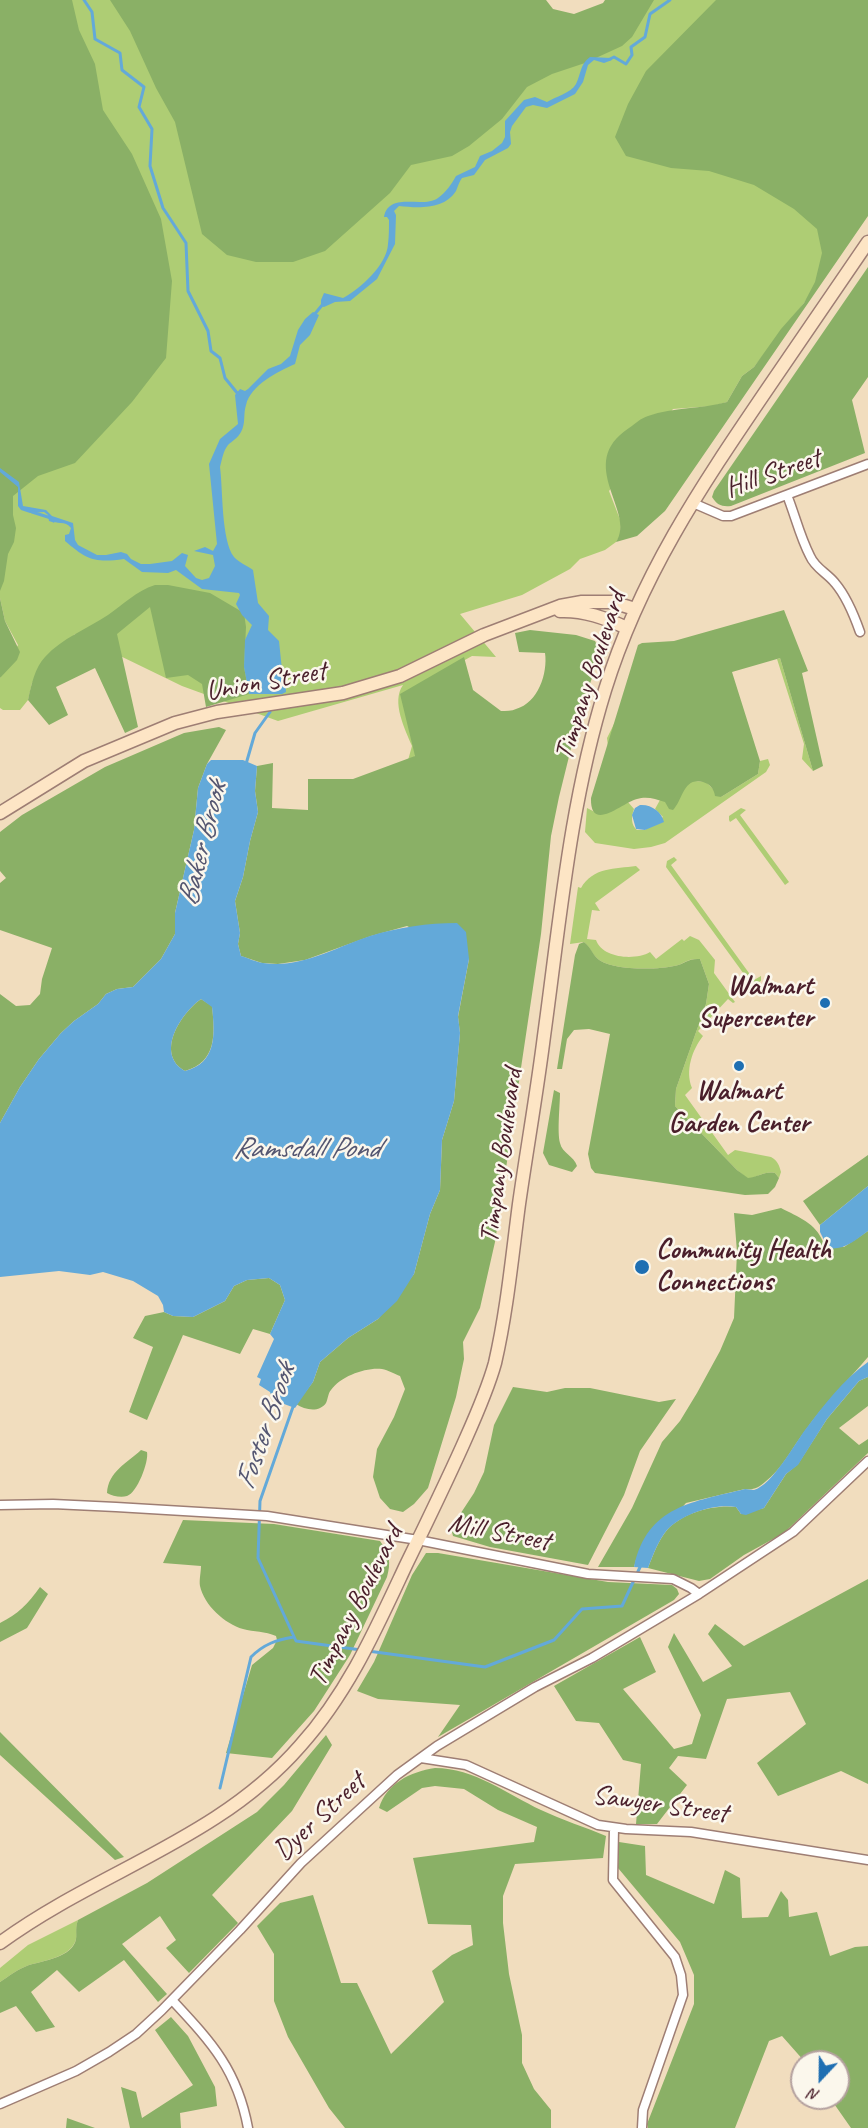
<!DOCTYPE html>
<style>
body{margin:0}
#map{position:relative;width:868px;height:2128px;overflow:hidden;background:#f1ddbe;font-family:Caveat,sans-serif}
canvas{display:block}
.north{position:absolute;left:790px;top:2050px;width:60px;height:60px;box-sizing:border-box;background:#fbf7ec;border:2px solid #b4a19f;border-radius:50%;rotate:202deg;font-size:16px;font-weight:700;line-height:24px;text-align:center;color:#4a1f2b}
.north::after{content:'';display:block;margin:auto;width:21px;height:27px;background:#1f6fb2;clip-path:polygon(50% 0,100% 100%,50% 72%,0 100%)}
</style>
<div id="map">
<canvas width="868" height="2128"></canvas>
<div class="north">N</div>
</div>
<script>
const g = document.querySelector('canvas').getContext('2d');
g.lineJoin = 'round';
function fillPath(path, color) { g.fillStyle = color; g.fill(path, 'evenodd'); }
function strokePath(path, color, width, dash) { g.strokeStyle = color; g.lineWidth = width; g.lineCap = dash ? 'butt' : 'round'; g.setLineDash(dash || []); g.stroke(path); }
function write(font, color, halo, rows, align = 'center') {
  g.font = font + ' Caveat,sans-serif'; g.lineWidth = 5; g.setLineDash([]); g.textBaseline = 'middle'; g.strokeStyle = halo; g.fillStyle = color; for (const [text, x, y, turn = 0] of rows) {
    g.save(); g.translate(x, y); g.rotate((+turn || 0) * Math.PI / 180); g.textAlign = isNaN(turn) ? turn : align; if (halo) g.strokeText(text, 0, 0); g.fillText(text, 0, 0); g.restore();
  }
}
const green = new Path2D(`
 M0 0H486L537 44 645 0H868V211L804 303 754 367 742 376 727 402 713 406 673 409 609 491 621 522 620 536 616 542 605 550 580 559 570 569 522 595 460 614 496 657 472 656 438 675 432 711 394 810 412 746C405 729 391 702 403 685L278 721 182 686 75 634 32 683 28 700 20 710H3L0 708V678L18 645 5 621 0 598Z
 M780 658 813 771 802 759 804 744 777 659Z
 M614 724 695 781 706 782 721 797 758 774 760 761 768 759 770 765 766 772 665 843 651 847 634 849 595 843 585 832 587 808 599 814 628 802 634 809C631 817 631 825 637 830H645L663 817 655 809 660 800 609 755 607 738Z
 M741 808 746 810 740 815 789 882 785 885 736 818 730 822 729 820V816Z
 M674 857 677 860 671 865 754 980 761 976V981L755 984 749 981 666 867 667 861Z
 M636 866 640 870 595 903 600 911 592 910 587 939 596 940C602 958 635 961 650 952L656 959 682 939 684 941 690 936 699 940 715 960 714 973 735 1002 733 1003 728 999 698 1031 703 1036C692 1050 685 1071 692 1088L685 1095 728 1155 735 1150 771 1157C778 1161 779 1165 781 1172L779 1178 775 1173C764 1171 759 1177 748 1179L737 1170 675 1106 676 1089 706 1004 709 984 700 959C687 958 685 964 674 966 658 970 607 971 596 957 591 952 591 948 584 942L570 944 578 887 581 888C593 867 615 869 636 866Z
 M78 1920C75 1927 78 1932 76 1939 72 1957 43 1961 29 1965 18 1969 9 1976 0 1982V1968L28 1945Z`);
const forest = new Path2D(`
 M0 0H72L79 30 95 64 103 110 132 154 161 219 172 281 166 358 132 402 75 463 38 476 13 496V515L16 528 14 542 8 554 4 581 0 591Z
 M110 0H546L553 9 574 14 603 3 605 0H654L632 37 622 46 585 63 552 74 527 87 502 119 469 146 452 156 411 165 390 193 325 251 293 262H256L227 255 202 234 175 122 156 88 130 31Z
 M716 0H868V216L665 511 637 536 616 542C637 512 574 464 629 428 635 424 641 418 648 416 674 407 701 409 727 402L742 376 754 367 781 329 804 303 815 282 822 253 817 229 794 209 754 185 709 171 671 168 626 156 615 137 628 104 646 71Z
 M868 267V377L852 400 865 453 731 506C722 507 717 505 712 497L714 491Z
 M155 585H168L210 593 244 613 246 627 244 667 249 694 206 707 202 684 188 675 166 678 150 607 117 634 138 727 125 733 95 668 56 687 68 715 49 725 28 700C31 686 35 667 45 657 62 638 87 629 108 615 124 604 136 591 155 585Z
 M0 598 5 621 20 652 17 660 0 678Z
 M784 610 808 671 802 673 823 766 813 771 780 658 777 659 732 672 760 761 758 774 721 797 715 796C714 789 710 784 703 782 683 777 683 800 673 810L669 809 665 802C655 799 647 796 637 799 623 802 590 834 591 798L638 645 642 643 674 641Z
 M530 630 576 635 595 641 598 647 599 658 580 712 559 797 551 836 541 934 495 1242 480 1308 463 1342 464 1359 456 1397 428 1488 414 1504 403 1512 390 1509 380 1498 373 1477 377 1449 394 1417 405 1389 400 1376C395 1374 388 1370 382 1369 366 1367 341 1376 331 1390 328 1393 328 1399 326 1403 319 1413 305 1410 296 1404L313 1382 320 1362 348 1338 378 1319 414 1274 430 1214 440 1190 442 1140 454 1101 460 1033 458 1017 469 959 407 926 371 936 305 960 278 964 262 963 241 956 238 944 240 933 235 901 243 877 250 841 258 812 255 791 257 766 273 763 272 808 308 810V779H353L415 756 400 694 464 657 473 690 501 711C506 711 512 711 516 709 538 703 548 673 545 653L519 652 515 633Z
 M219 727 226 730 207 764 198 788 194 830 175 913V934L161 959 133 987 117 989 106 994 98 1004 74 1021 61 1033 39 1059 20 1087 0 1123V994L16 1006 30 1005 40 994 42 979 52 948 0 930V883L6 878 0 871V832L22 815 105 767 184 733Z
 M584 942C591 948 591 951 596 957 607 971 658 970 674 966 685 964 688 958 700 959L709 984 706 1004 676 1089 675 1106 737 1170 748 1178C759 1177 764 1171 775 1173L779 1178 775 1187 768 1194 745 1195 595 1173 591 1168 588 1154 610 1034 589 1029 574 1030 567 1039 562 1069H557L575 955 579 944Z
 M201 999 212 1006C215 1034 217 1062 185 1071 155 1054 180 1014 201 999Z
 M554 1090 560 1093C560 1105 557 1132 560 1143 562 1153 574 1156 577 1166L572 1172 549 1165 543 1153Z
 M868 1155V1186L820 1225 803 1201Z
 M781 1208C798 1217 816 1223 823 1242L844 1247 868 1231V1357C847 1382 824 1404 805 1431 792 1448 782 1469 765 1482 758 1488 754 1490 745 1489L686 1503 636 1560 634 1567H598L632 1508 662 1442 680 1421 697 1393 720 1351 734 1318 737 1252 734 1213 752 1215Z
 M269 1278 280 1285 285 1300 270 1334 253 1329 240 1354 183 1335 147 1420 129 1412 153 1347 133 1338 145 1316 164 1312 173 1316 193 1317 225 1301 234 1286 247 1280Z
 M868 1377V1406L839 1428 859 1445 868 1439V1453L784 1533 744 1555 710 1579 699 1581 648 1568C653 1555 658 1541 667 1530 682 1513 714 1504 736 1507L741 1514 764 1508 786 1474 798 1464 827 1419 859 1381Z
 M513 1387 547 1392 565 1388H590L659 1402 676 1399 640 1451 624 1495 588 1565 490 1547 453 1536 451 1528 474 1493 484 1472 494 1425Z
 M141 1450 147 1452C149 1462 137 1493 127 1496 121 1498 112 1496 107 1493 108 1472 127 1463 141 1450Z
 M183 1520 274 1524 380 1541C390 1554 391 1562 387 1577L350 1655 314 1711 272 1758 226 1753 252 1665 273 1648 277 1640 276 1636C265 1631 254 1632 243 1629 225 1624 204 1605 200 1586 199 1580 201 1572 201 1566L163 1563Z
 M426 1553H438L608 1582 672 1585 677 1589 679 1594 674 1600 438 1737 460 1705 378 1699 357 1691 374 1662 412 1575Z
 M868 1579V1784L841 1771 778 1796 757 1763 806 1724 790 1692 727 1699 706 1759 678 1756 669 1768 687 1785 657 1824H636L641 1764 623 1760 599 1723 576 1721 554 1686 640 1637 656 1672 623 1689 674 1749 692 1744 701 1715 668 1647 674 1633 703 1682 732 1666 708 1634 715 1624 744 1646Z
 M40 1587 48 1594 27 1628 0 1642V1623C18 1614 28 1604 40 1587Z
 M0 1733V1732L124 1857 115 1860 0 1755Z
 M326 1735 332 1745 292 1811 212 1895 238 1923 189 1973 166 1948 176 1940 160 1916 122 1944 167 1994 158 2002 124 1960 79 1992 57 1970 31 1992 55 2027 36 2032 16 2006 0 2013V1982C9 1976 18 1969 29 1965 43 1961 73 1957 76 1939 77 1932 75 1928 78 1920L147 1883 257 1812 284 1785Z
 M435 1768C474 1768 507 1794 541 1810 562 1820 585 1827 606 1836L603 1858 515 1864 503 1896V1923L509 1974 522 2035V2063L534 2089 551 2110V2128H345L329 2108 288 2037 274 2001V1954L257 1926 280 1903 313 1895 341 1983H357L391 2054 444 2002 432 1971 452 1955 473 1945 471 1925 428 1924 413 1858 534 1842 537 1827 498 1810 464 1789 435 1786 422 1788 387 1812 379 1808C387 1783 410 1772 435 1768Z
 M619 1842 645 1846 646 1875 714 1904 725 1870 740 1878 742 1918 768 1917 781 1891 788 1900 789 1917 817 1912 830 1956 855 1947 868 1946V2128H851L830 2098H838V2062H805L782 2036 769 2041 735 2128H648L647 2124 694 2004V1975L680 1942 618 1868Z
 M171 2017 188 2036 215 2087 217 2106 180 2113 181 2128H130L121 2087 136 2092 142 2118 193 2085 155 2030Z
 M67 2118 95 2128H66Z`);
const water = new Path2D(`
 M590 57 611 58 612 60 604 63 594 60 588 65 583 82 575 94 547 108 533 105 526 107 512 126 510 132 511 144 508 148 485 160 474 175 462 178C459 182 458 186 456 191 444 210 418 208 399 206L394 211 396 215 395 244 377 279 350 301 335 302 324 307 321 306V300L324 293 343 298C360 289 387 265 388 244 389 236 389 228 389 220L387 217H384C389 191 423 209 438 198 447 191 451 185 456 176L475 167 480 156 492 151 502 143 505 137V121L524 100 535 97 547 102C555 97 571 93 576 84 581 74 580 64 590 57Z
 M313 312 319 315 310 335 300 345 295 364C277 372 251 385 246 405 243 414 246 423 241 432 238 438 232 441 228 445 223 451 222 460 220 467 223 489 221 540 234 557 238 562 248 566 253 570L258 603 269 616 268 630 279 641 282 670 285 677 286 692 282 694H249L244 667 245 640 252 625 242 615 236 604 240 595 239 593 202 589 176 570 168 573 142 572 124 559C95 563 87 560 65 541V535L69 534 71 528C65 520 57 525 49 521L48 515 44 512 30 513 21 510 18 506V487L0 472V468L19 482 23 506 46 510 52 516 73 523 75 540 78 545 97 555H106L121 552 127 554 131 559 141 564H150L172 561 182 553 188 555 185 566 196 578 202 580 209 578 215 566 213 555 194 551 205 547 213 551 217 544 209 464 220 439 238 424 235 395 240 389 245 391 248 389 268 369 281 364 290 356 298 330 305 319Z
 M211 760H243L257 766 255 791 258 812 250 841 243 877 235 901 240 933 238 944 241 956C248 958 256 962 263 963 300 969 336 947 370 936 400 927 427 923 457 923L466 932 469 959 458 1016 460 1033 454 1101 442 1140 440 1190 430 1214 414 1274 397 1301 378 1319 348 1338 320 1362 313 1382 295 1408 273 1400 270 1392 259 1385 261 1379 257 1377 274 1339 270 1334 285 1300 280 1285 269 1278 247 1280 234 1286 225 1301 193 1317 173 1316 164 1312 163 1305 158 1296 133 1281 103 1272 90 1275 59 1271 0 1277V1123L20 1087 39 1059 61 1033 74 1021 98 1004 106 994 117 989 133 987 161 959 175 934V913L194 830 198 788 207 764ZM201 999 212 1007C215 1034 217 1063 185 1071 155 1054 180 1014 201 999Z
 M640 805C651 804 662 812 664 822L645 830 636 829 632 815 635 808Z
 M868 1186V1231C856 1240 843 1251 828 1248L820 1232V1225Z
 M868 1362V1377L859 1381 827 1419 798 1465 786 1474 764 1508 746 1515 741 1514 736 1507C714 1503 682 1514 667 1530 658 1541 653 1555 648 1568L634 1567C647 1505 694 1502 745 1489 748 1489 751 1490 754 1490 772 1485 794 1445 805 1430 823 1406 843 1380 868 1362Z`);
const stream = new Path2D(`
 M84 0 92 12 95 39 120 53 122 70 144 87 139 107 152 129 150 166 163 208 186 243 188 291 208 331 211 351 220 358 225 378 238 394
 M610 59 614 57 626 64 632 55 631 47 645 37 650 14 670 0
 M314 315 323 304
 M32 512 51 518
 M246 764 255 733 270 712
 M294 1404 260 1501 258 1558 296 1641 361 1650
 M368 1651 485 1667 554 1640 582 1609 622 1606 641 1565
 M220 1788 251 1657C264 1644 276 1640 294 1637`);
const street = new Path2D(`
 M787 495C795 515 800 537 810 556 815 568 827 573 835 583 847 597 854 615 860 632
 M693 503 723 516H731L868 464
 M0 1505 53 1504 116 1507 267 1516 418 1540 588 1574 673 1579 691 1588 699 1594
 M421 1758 466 1765 598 1825 626 1829 691 1832 868 1860
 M614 1828 613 1880 675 1957 681 1975 683 1995 643 2110 642 2128
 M172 2000C211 2042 237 2069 248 2128
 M0 2104 76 2071 109 2052 136 2034 162 2010 240 1930 301 1863 397 1775 437 1746 535 1687 592 1658 699 1594 793 1532 868 1461`);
const secondary = new Path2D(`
 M560 611C584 610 605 618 627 628
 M0 813 84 761 175 723 217 712 343 693 400 676 484 635 560 606 582 602H612L635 609
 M0 1943C98 1871 218 1840 300 1746 348 1693 376 1629 406 1565 425 1526 444 1487 462 1447 474 1420 487 1392 495 1363 507 1311 512 1257 519 1204 527 1148 537 1092 544 1036 560 920 570 803 605 690 640 577 700 488 766 391 800 342 834 292 868 242`);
const markers = [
 [825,1003,6,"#1f6fb2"],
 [739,1066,6,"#1f6fb2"],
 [642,1267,8,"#1f6fb2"]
];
const streetNames = [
 ["Hill Street",773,474,-19],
 ["Timpany Boulevard",591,676,-72],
 ["Union Street",266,682,-10],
 ["Timpany Boulevard",502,1156,-82],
 ["Mill Street",499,1533,11],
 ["Timpany Boulevard",356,1606,-63],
 ["Sawyer Street",660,1805,8],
 ["Dyer Street",320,1817,-43]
];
const poiNames = [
 ["Walmart",813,987],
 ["Supercenter",813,1019],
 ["Walmart",739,1092,"center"],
 ["Garden Center",739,1124,"center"],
 ["Community Health",656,1251,"left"],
 ["Connections",656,1283,"left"]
];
const waterNames = [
 ["Baker Brook",203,844,-76],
 ["Ramsdall Pond",306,1149],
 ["Foster Brook",266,1427,-71]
];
fillPath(green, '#aecd74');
fillPath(forest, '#8ab066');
fillPath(water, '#63a9d9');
strokePath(stream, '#63a9d9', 3);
strokePath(street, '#9e7e74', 11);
strokePath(secondary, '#9e7e74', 15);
strokePath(street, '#fff', 8);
strokePath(secondary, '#fde5c5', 12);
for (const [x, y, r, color] of markers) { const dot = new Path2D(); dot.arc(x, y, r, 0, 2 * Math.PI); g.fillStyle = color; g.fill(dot); strokePath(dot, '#fbf7ec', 2); }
write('28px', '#4a1f2b', '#fbf7ec', streetNames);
write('bold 28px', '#4a1f2b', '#fbf7ec', poiNames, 'right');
write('italic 30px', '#545671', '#fbf7ec', waterNames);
</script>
